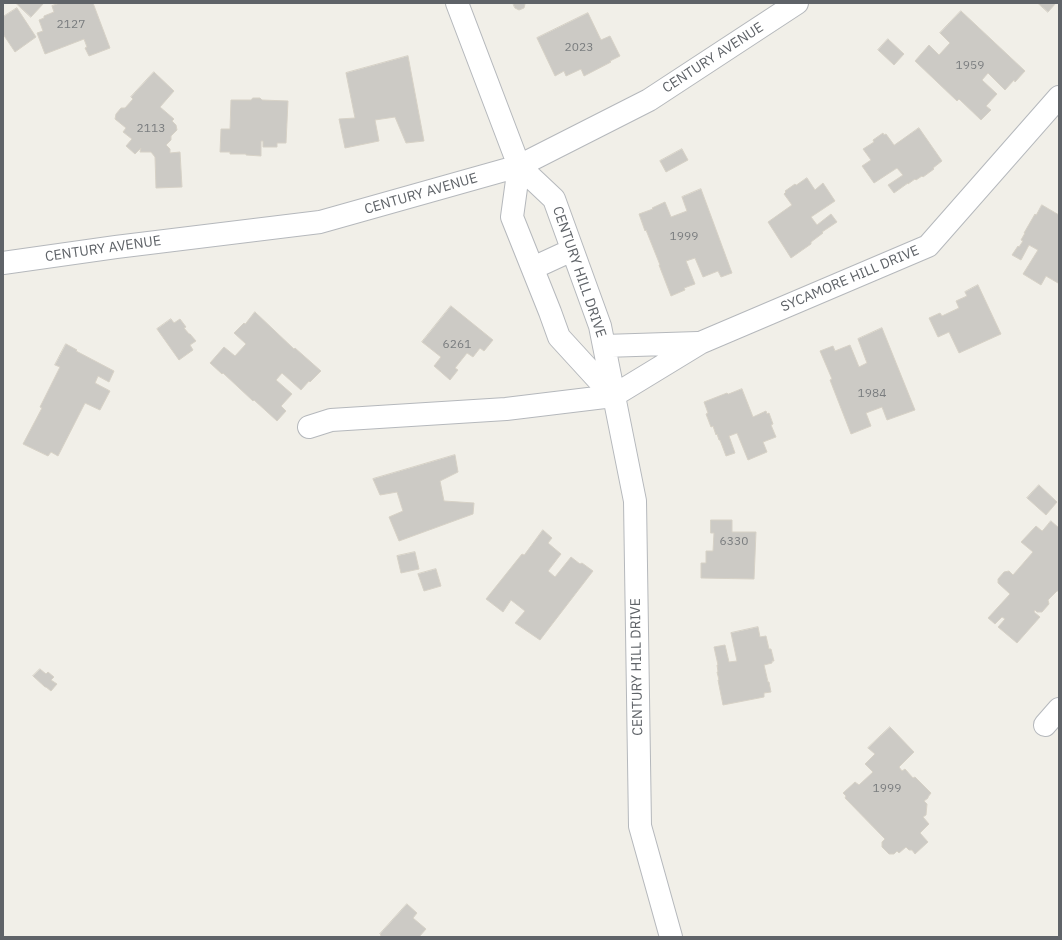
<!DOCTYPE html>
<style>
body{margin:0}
#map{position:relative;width:1062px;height:940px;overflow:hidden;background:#f1efe8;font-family:"IBM Plex Sans",sans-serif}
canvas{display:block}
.frame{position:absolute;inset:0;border:4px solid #5f6368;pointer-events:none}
</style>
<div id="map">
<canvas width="1062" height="940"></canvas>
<div class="frame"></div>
</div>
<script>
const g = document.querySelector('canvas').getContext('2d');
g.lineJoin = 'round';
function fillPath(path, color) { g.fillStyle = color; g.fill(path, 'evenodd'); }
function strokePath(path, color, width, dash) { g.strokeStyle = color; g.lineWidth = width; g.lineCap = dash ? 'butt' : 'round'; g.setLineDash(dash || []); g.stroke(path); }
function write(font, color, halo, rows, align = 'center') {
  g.font = font + ' "IBM Plex Sans",sans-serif'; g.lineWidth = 3; g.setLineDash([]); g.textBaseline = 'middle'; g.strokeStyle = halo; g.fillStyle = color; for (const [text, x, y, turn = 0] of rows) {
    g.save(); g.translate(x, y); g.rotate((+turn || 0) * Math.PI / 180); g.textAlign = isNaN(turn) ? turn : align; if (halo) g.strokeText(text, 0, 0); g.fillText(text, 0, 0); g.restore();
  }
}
const building = new Path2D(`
 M16 3H44L31 17Z
 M60 3H93L110 48 89 56 85 48 87 47 84 39 45 54 37 33 43 31 39 20 44 18V16L54 12 52 6Z
 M513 3H525V4L524 8 519 10 515 8Z
 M1038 3H1056L1048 12Z
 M17 8 36 37 15 52 3 34V17Z
 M961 11 1025 71 1015 82 1014 80 1005 90 988 73 982 80 997 94 986 106 991 110 981 120 959 99 957 101 915 61 929 45 939 55 950 43 940 33Z
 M588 13 601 40 610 36 620 56 610 61 611 62 584 76 581 69 566 76 564 71 555 76 537 38Z
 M888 39 904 54 894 65 878 50Z
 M408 56 424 141 406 143 395 117 375 120 379 141 345 148 339 119 355 118 346 73Z
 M154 72 174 91 160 107 174 119 172 121 176 125 177 130 171 136V140L166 145 170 149V153L180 152 182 187 156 188 155 157 151 152H140L141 148 135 154 126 146 132 139 123 132 126 128 115 119 116 114 121 108H125L133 99 131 97Z
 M253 98H260L262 100 288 101 286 143H277V147H263V141H261V156L246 155V154H230V152H220L221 129H230L231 100H251Z
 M919 128 942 161 933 168 934 169 923 177 922 176 916 180 915 179 908 184V183L894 193 888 185 903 175 897 168 874 183 862 166 871 160 863 149 874 142 873 140 883 133 884 135 886 134 894 145Z
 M682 149 688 160 666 172 660 161Z
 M807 178 815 190 823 183 835 201 811 217 817 225 831 214 837 222 822 232 823 233 811 242V244L791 258 768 222 792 205 784 194 786 192 785 191 795 184 796 185Z
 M701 189 732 273 721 277 718 271 703 277 695 258 686 261 695 284 684 288 685 290 671 296 659 265H660L646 230 645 231 639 214 653 209 652 208 665 202 671 217 687 211 682 197Z
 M1042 205 1059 215V281L1058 283 1046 276 1041 285 1023 274 1038 250 1029 245 1021 260 1012 255 1018 246 1019 247 1023 241 1021 240 1025 233H1024L1035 214 1036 215Z
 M978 285 1001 334 959 353 949 332 938 337 929 318 940 313 942 316 959 308 956 301 967 296 965 292Z
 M451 306 493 340 484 351 480 348 473 357 467 353 455 368 458 370 450 380 434 366 441 357 422 342Z
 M255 312 294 349 295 348 321 371 310 382 309 381 301 390 282 373 276 380 292 394 281 406 286 411 277 421 254 400 253 401 223 373 222 374 210 363 224 347 235 356 246 344 234 333 244 323 245 324Z
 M171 319 174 323 180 319 186 327 184 328 189 334H190L196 341 190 345 193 350 179 360 157 329Z
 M882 328 915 410 887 420 882 407 866 413 871 426 851 434 830 380 832 379 820 351 833 346 835 351 850 345 859 367 867 363 858 339Z
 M66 344 77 350 76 351 114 371 109 382 98 376 95 383 110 391 100 410 85 403 58 456 51 452 48 456 23 444 42 408 40 407 60 367 55 365Z
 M742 389 753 417 766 411 767 414 769 413 773 424 771 425 776 437 763 442 767 452 748 460 737 433 729 436 735 453 726 456 720 440H719L717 434 716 435 713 426 711 427 706 414 708 413 704 402 727 393 728 394Z
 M455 455 458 472 440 481 444 501 474 503 473 514 399 541 389 517 403 511 397 492 380 495 373 479Z
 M1039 485 1057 502 1046 515 1027 498Z
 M711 520H732V532H756L754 579 701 578V563H706V551H713L714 533H711Z
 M1051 521 1059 528V591H1057L1048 600 1049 604 1042 612H1037L1035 610 1034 612 1040 617 1017 643 998 627 1005 619 1002 617 995 624 988 618 1010 594 998 583V579L1004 572 1009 571 1013 575 1033 552 1021 542 1036 526 1042 531Z
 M543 530 552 538 548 543 561 554 548 571 555 577 571 557 580 564 582 563 593 571 540 640 515 623 525 611 511 600 503 612 486 599 522 554 524 555Z
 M415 552 419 569 401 573 397 556Z
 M436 569 441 586 424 591 418 574Z
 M758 627 760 637 766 636 769 649H771L774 661H772V663L764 665 768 682H769L771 692 764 693V697L723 705 718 680H719L717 672H718L717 665H718L714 647 725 645 729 662 737 661 731 633Z
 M40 669 46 674 48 672 54 677 51 680 57 684 51 691 46 687H45L33 676Z
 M890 727 914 752 899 767 902 771 905 769 913 778 915 777 931 793 928 797V798L924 801 927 804 926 815 923 817 929 824 920 833 928 842 915 854 912 850H909L906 847 899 853 897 851 894 854H889L882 847V842L885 839 845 798 846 796 843 793 855 782 859 785 873 772 865 764 875 754 868 748Z
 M407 904 417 913 413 918 426 929 419 937H380L381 935 380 934Z`);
const minor = new Path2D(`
 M457 3 519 166 554 199 600 326 635 501 640 826 671 937
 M519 166 512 217 550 312 559 337 613 396
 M3 263 116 247 320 222 519 166 649 100 797 3
 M533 268 572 250
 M604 346 698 343
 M309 427 331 420 506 409 613 396 700 343 928 246 1059 97
 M1045 725 1059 709`);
const numberNames = [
 ["2127",71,25],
 ["2023",579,48],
 ["1959",970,66],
 ["2113",151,129],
 ["1999",684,237],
 ["6261",457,345],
 ["1984",872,394],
 ["6330",734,542],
 ["1999",887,789]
];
const streetNames = [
 ["CENTURY AVENUE",713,58,-33],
 ["CENTURY AVENUE",421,194,-16],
 ["CENTURY AVENUE",103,249,-8],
 ["CENTURY HILL DRIVE",579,272,71],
 ["SYCAMORE HILL DRIVE",850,279,-23],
 ["CENTURY HILL DRIVE",637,667,-91]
];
fillPath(building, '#cccac5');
strokePath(building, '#d6d1c6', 1);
strokePath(minor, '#b5b8bc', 24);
strokePath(minor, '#fff', 22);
write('12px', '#7a7d7f', null, numberNames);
write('14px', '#5f6368', '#fff', streetNames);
</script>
